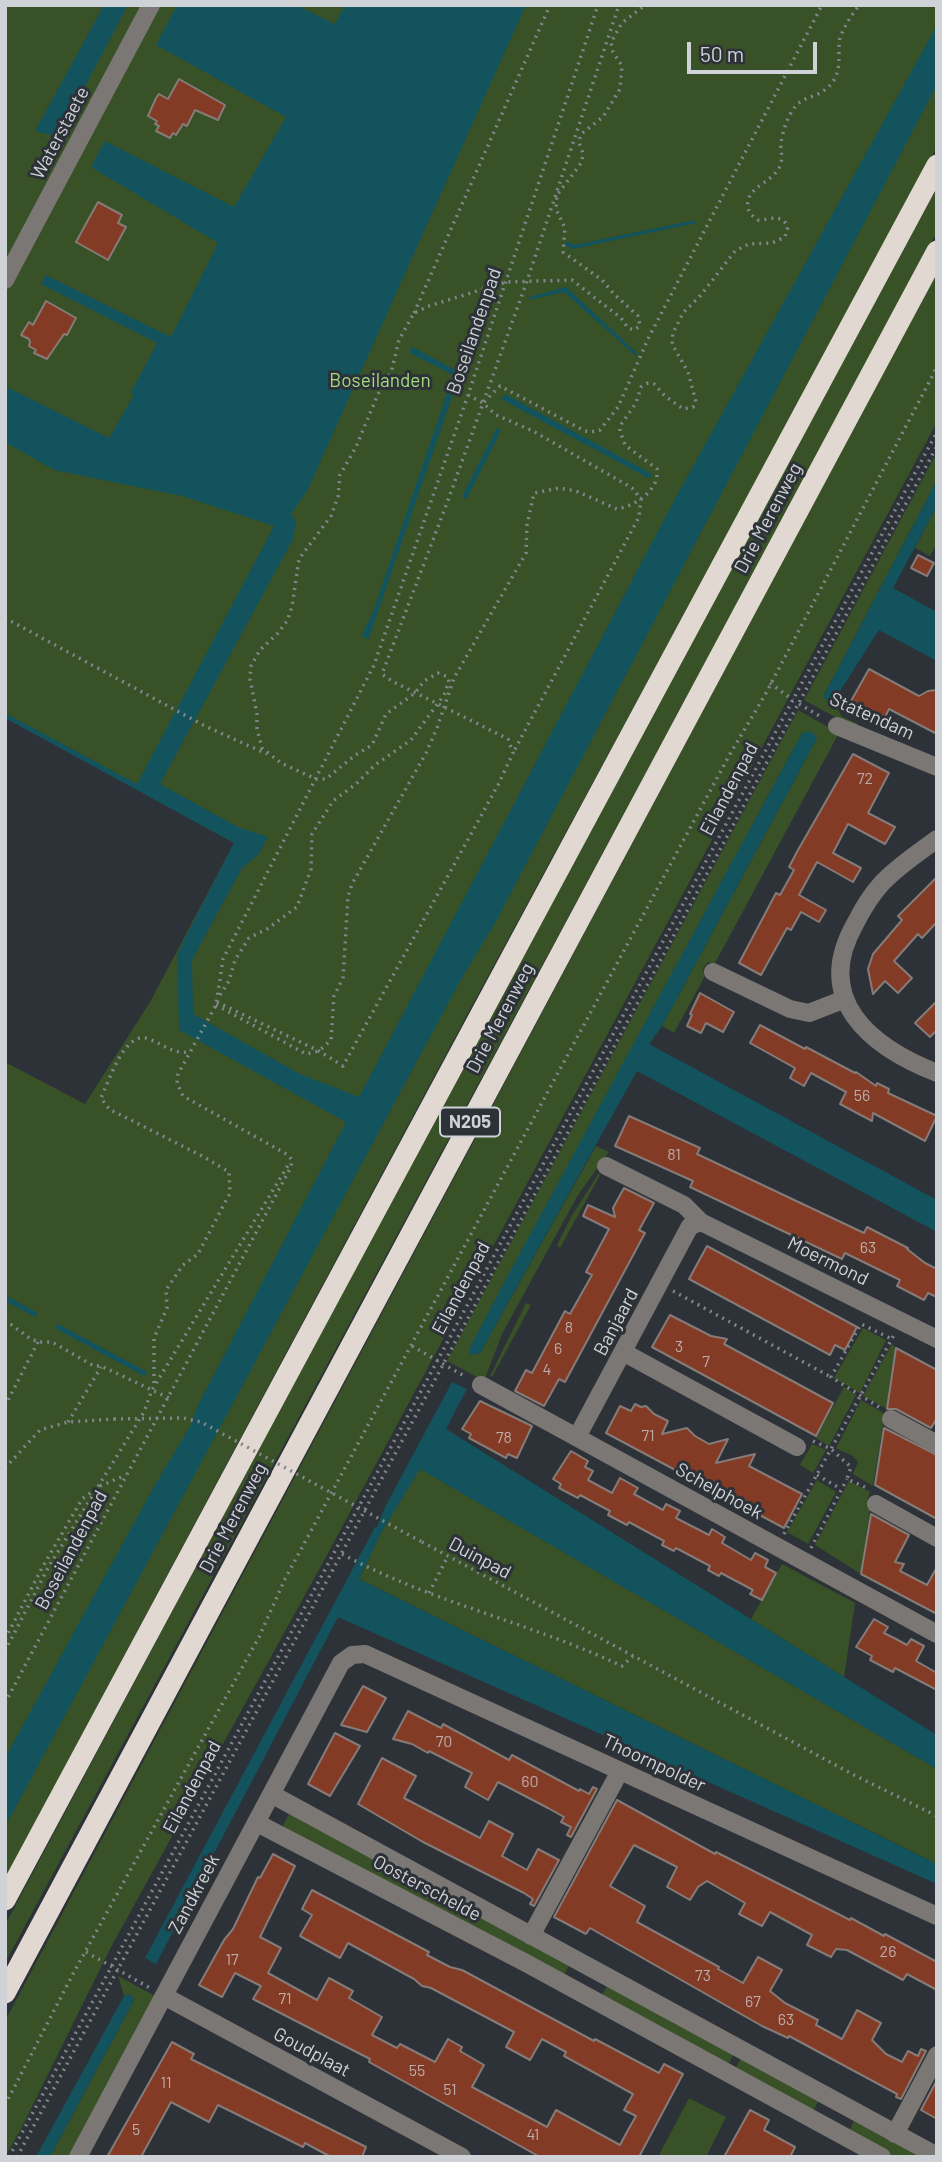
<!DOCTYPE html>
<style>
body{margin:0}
#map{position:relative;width:942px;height:2162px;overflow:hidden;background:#2d3238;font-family:Barlow,sans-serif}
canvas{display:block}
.frame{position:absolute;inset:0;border:7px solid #cfd2d6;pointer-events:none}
.scale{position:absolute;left:687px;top:42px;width:130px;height:32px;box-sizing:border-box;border:4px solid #cfd2d6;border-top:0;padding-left:9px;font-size:21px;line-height:24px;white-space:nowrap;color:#cfd2d6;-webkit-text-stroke:5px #2d3238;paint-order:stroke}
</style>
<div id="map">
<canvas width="942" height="2162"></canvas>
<div class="frame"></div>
<div class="scale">50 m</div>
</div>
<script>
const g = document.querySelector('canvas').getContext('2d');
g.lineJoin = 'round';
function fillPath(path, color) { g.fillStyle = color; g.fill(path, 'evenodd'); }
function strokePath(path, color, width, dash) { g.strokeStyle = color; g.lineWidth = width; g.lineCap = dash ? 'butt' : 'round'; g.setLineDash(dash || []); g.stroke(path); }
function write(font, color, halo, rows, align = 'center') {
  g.font = font + ' Barlow,sans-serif'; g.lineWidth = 6; g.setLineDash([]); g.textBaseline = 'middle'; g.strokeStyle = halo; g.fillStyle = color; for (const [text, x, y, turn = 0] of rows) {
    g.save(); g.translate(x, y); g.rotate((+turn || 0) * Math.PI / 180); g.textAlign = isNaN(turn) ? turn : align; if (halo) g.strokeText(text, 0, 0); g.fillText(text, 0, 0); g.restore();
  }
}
const green = new Path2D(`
 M5 5H937V147L475 1000 5 1878V1062L85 1104 150 1002 234 843 5 717Z
 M937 189V232L5 1963V1925L853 334Z
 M937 271V422L321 1566 110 1949 20 2131 5 2157V2021Z
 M937 452V480L823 697 828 700 835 699 841 716 858 724 855 728 804 700Z
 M937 506V543L930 556 915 548Z
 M798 710 839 733 714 965 708 962 703 969 705 976 674 1033 662 1026 817 738 802 733 470 1349 471 1355 480 1353 596 1146 609 1152 578 1195 502 1334 484 1381 447 1361Z
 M599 1173 600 1175 560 1248 557 1245 571 1217Z
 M526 1303 531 1305 492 1377 490 1376Z
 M863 1328 886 1340 860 1393 834 1378Z
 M892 1344 896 1348 887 1409 863 1396Z
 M844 1387 856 1395 829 1446 816 1438Z
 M861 1400 885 1414 873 1486 853 1474 858 1462 853 1456 836 1448Z
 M812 1444 826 1450 813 1473 800 1465Z
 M419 1468 937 1769V1864L359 1579 382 1531Z
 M817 1480 836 1492 808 1544 787 1532Z
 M849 1481 870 1492 867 1500 871 1501 861 1574 815 1545Z
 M782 1564 855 1603 844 1677 751 1619Z
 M290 1812 570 1963 562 1980 282 1828Z
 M118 1976 155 1996 69 2157H50L134 2000 130 1994 124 1996Z
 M609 1983 734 2053 726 2069 600 1998Z
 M742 2056 820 2097 813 2112 734 2071Z
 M689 2098 726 2117 706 2157H658Z
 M856 2116 931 2157H894L849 2132Z`);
const water = new Path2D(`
 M104 5H128L58 137 35 131Z
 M177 5H296L335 24 345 5H526L307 491 291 514 296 521 293 539 160 784 238 827 268 837 258 855 242 868 192 960 193 1014 300 1074 359 1097 676 497 937 25V85L495 923 459 983 5 1827V1758L152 1490 191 1425 197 1407 346 1122 179 1030 177 954 234 843 5 718V713L137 784 274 526 182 496 54 470 5 442V386L109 438 134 395 131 392 157 343 41 284 46 275 171 337 218 243 91 167 105 141 234 207 286 117 156 45Z
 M695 220 696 223 573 249 565 245 566 241 574 245Z
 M566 287 637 353 636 356 564 292 529 300V297Z
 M411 346 457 371 458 374 455 376 410 353Z
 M447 393 453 394 368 640 362 635 374 609Z
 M505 394 652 474 650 479 501 399Z
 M937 480V506L893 588 937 612V661L879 630 835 699 828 701 823 697Z
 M811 731 817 738 662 1026 649 1044 937 1200V1232L637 1071 480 1353 471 1355 469 1349 507 1277 802 733Z
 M452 1382 467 1389 446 1429 937 1735V1769L420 1469 382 1531 359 1579 937 1864V1884L338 1617 156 1964 145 1958 375 1527H377L385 1507Z
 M130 1994 134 2000 50 2157H36L124 1996Z`);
const stream = new Path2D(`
 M465 496 498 431
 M5 1298 35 1314
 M58 1327 144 1373`);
const building = new Path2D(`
 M179 79 225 105 218 120 195 110 187 126 183 124 176 135 173 133 170 138 156 131 159 126 155 124 157 121 148 116 156 98 159 94 168 99Z
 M98 202 122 215 118 223 126 227 108 260 76 242Z
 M46 301 76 318 67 335 64 334 47 359 34 353 36 350 29 346 30 342 29 339 21 335 29 322 33 325Z
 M918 555 934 563 927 576 911 568Z
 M869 669 919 696 928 691 937 690V734L889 709 884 719 851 701Z
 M853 754 889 773 868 813 895 827 885 844 848 824 833 853 861 868 853 882 817 862 799 895 826 910 819 922 801 912 791 930 787 928 761 975 739 963 776 893 780 895 794 870 789 867 798 850Z
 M937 877V922L922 938 918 934 894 961 912 978 898 993 885 981 873 994 868 969 873 954 902 920 898 916Z
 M700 993 734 1012 723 1032 706 1023 701 1033 687 1026 692 1015 690 1014Z
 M937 1001V1030L930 1037 915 1023Z
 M760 1025 805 1049 806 1047 855 1073 856 1072 876 1086 877 1083 889 1089 888 1093 937 1116 925 1141 873 1113 872 1121 840 1104 846 1092 811 1073 804 1086 790 1078 795 1068 750 1043Z
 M629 1116 700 1148 697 1154 864 1233 867 1227 908 1248 907 1249 925 1263 937 1269V1297L928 1293 924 1300 897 1286 900 1280 845 1253 842 1259 690 1187 693 1181 615 1146Z
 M624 1188 654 1203 639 1230 645 1233 565 1382 559 1379 544 1406 515 1391 526 1370 532 1373 565 1311 570 1314 592 1275 586 1272 609 1229 583 1216 588 1205 615 1217 613 1208Z
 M707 1246 857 1327 845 1350 835 1345 830 1355 689 1279Z
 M670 1315 711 1336 727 1339 724 1344 833 1403 816 1436 652 1347Z
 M896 1348 937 1370V1418L931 1428 896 1409H887Z
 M480 1401 532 1426 517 1458 508 1454 506 1458 469 1438 471 1434 462 1429Z
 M635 1404 641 1407 646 1406 654 1414 668 1421 662 1434 687 1428 695 1436 709 1444 728 1439 716 1463 755 1454 749 1466 802 1494 784 1528 606 1433 620 1406 631 1411Z
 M884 1428 937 1455V1519L875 1485Z
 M571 1451 588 1461 585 1467 593 1471 588 1480 612 1493 620 1478 638 1488 634 1494 663 1510 666 1504 680 1511 676 1518 709 1535 712 1529 725 1537 722 1543 751 1560 755 1553 768 1560 765 1567 776 1573 762 1600 750 1594 753 1590 721 1573 719 1576 708 1570 710 1566 676 1548 674 1551 662 1545 664 1541 629 1522 627 1525 608 1515 610 1511 580 1495 578 1498 559 1488 561 1484 553 1479Z
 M871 1514 909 1535 895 1562 904 1564 900 1571 927 1585 937 1567V1614L861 1574Z
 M874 1619 888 1627 884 1633 896 1639 907 1645 911 1639 924 1646 916 1661 937 1673V1690L895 1668 893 1672 870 1660 872 1656 856 1647Z
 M363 1686 386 1698 367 1732 341 1725Z
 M408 1711 441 1728 443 1724 509 1760 512 1755 579 1791 580 1789 589 1794 593 1787 597 1789 571 1837 567 1835 571 1827 561 1822 564 1817 548 1808 498 1782 488 1800 465 1787 472 1773 429 1751 428 1753 412 1744 393 1739Z
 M335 1733 360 1746 330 1796 308 1784Z
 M382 1758 416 1776 404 1798 480 1838 489 1821 513 1834 502 1856 527 1870 538 1849 559 1860 534 1906 530 1904 533 1899 524 1893 423 1842 358 1804Z
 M617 1800 715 1854 716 1852 850 1920 851 1918 884 1936 885 1934 937 1962V1990L907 1974 903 1980 847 1950 836 1949 831 1957 807 1945 812 1935 770 1912 762 1926 739 1914 745 1903 707 1881 698 1887 690 1900 667 1887 677 1867 634 1845 610 1886 645 1906 637 1922 719 1967 718 1969 743 1983 758 1957 782 1970 770 1991 785 2003 818 2020 816 2025 842 2039 857 2010 881 2023 872 2040 886 2054 902 2062 908 2051 918 2056 921 2049 926 2051 901 2099 896 2097 897 2094 789 2036 788 2038 762 2026 590 1928 586 1934 554 1917Z
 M273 1854 295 1866 260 1937 281 1948 268 1973 317 2000 329 1978 353 1991 349 1998 382 2017 372 2035 397 2048 400 2044 435 2062 448 2039 462 2047 460 2051 484 2065 472 2087 547 2127 556 2110 620 2145 628 2130 636 2116 624 2110 633 2094 564 2056 566 2052 542 2039 530 2060 506 2047 514 2032 431 1988 422 1986 414 1979 348 1943 340 1958 300 1936 312 1915 302 1909 312 1890 429 1952 427 1955 450 1967 462 1970 594 2041 595 2039 659 2073 664 2064 683 2074 640 2155 643 2157H540L369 2062 370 2059 253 1999 261 1986 235 1973 222 1997 199 1985 224 1940 233 1929 258 1877 260 1878Z
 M172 2042 194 2054 191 2059 366 2147 362 2157H331L305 2143 303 2147 218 2105 209 2122 171 2102 141 2157H107Z
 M937 2080V2119L921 2110Z
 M750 2110 769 2120 764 2130 795 2147 790 2157H724Z`);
const path = new Path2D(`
 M414 313 550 5
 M468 395 483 403 496 415 533 431 620 481 632 488 641 499 639 517 513 753
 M484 402 500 386 585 431 591 432 600 430 618 407 649 337 822 5
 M5 618 205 726 267 754
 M770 683 793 700
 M799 704 823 718
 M220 995 229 981 235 960 249 938 267 929 297 907 311 869 312 834 333 801 356 784 375 765 411 740 444 695 449 682 448 677 438 673 424 681 415 693 386 714 372 745 354 756 326 779H316L281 763 262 748 257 729V714L250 679 251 666 260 650 278 633 287 621 292 607 299 559 331 516 338 497 340 475 356 447 378 394 391 373 399 340 414 313 429 306 506 282 572 280 621 318 628 328 634 330 640 326 638 316 614 294 602 280 563 252 565 228 556 209 557 195 582 162 583 154 579 142 581 134 603 117 620 89 622 66 613 52 611 42 622 23 645 5
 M217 1002 319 1051 343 1066 498 785 513 753 508 739 392 681 382 674 447 503 527 281 619 5
 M216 1005 306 1054 319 1051 331 1040 334 996 343 978 348 897 352 884 426 753 437 728 454 678 526 553 527 525 534 493 559 488 576 491 617 509C635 506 660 490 657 469L625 445 620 431V426L636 403 641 387 648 383 654 384 665 396 683 409 693 407 696 402 688 372 672 344 673 333 683 313 701 295 735 251 749 244 772 243 785 237 788 227C781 213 771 220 758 220 750 215 745 208 749 198 753 186 772 181 779 168 784 159 780 151 781 142 783 131 788 115 795 107 805 94 822 99 834 80 842 67 837 52 840 38 844 26 852 15 859 5
 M673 1291 831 1377
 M5 1320 28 1337 38 1342H52L94 1366H101L169 1398
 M412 1346 466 1377
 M154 1383V1338L167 1308 166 1290 183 1265 198 1254 230 1193 229 1172 204 1157 109 1109 101 1098C109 1081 125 1029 149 1039 165 1045 172 1054 190 1052
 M5 1406 38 1342
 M879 1407 831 1377 861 1324 892 1339
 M68 1422 101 1367
 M813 1441 831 1449 851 1467 847 1479 869 1489
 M5 1468 40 1430 68 1422 114 1419
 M817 1475 841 1489
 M784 1534 894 1335
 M422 1542 854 1775 937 1816
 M811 1548 847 1479
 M342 1554C431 1602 531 1623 622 1666L633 1656
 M429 1593 448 1556
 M5 1639 42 1568 82 1499 100 1486 126 1475
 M5 1651 48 1568 144 1412 152 1390 290 1162
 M5 1703 291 1167 292 1160 288 1155 183 1096 177 1083 178 1074 216 1005 223 959 374 665 468 395 598 5
 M86 1952 150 1988
 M5 2105 74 1972 259 1637 285 1579 730 754 765 695 937 367
 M9 2157 937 432
 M17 2157 937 446`);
const minor = new Path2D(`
 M5 280 151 5
 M837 726 937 767
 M937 839C918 853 898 866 882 883 871 895 862 910 855 924 812 1000 871 1047 937 1073
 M713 972 790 1009 809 1013 845 999
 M606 1166 684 1205 701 1222
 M623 1352 797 1447
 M481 1385 937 1634
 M891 1419 937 1444
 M577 1437 690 1226 701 1222 937 1339
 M876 1504 937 1538
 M273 1795 937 2156
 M257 1823 526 1963 882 2157
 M531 1936 620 1771
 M164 1996 462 2157
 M895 2134 937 2055
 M78 2157 341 1663 352 1655 365 1654 937 1916`);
const highway = new Path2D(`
 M5 1900 937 165
 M5 1993 937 251`);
const pathBridge = new Path2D(`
 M114 1419 183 1418 201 1422 422 1542`);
const numberNames = [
 ["72",865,779],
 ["56",862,1096],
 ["81",674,1155],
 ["63",868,1248],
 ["8",569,1328],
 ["3",679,1347],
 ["6",558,1349],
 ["7",706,1362],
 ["4",547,1370],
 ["71",648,1436],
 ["78",504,1438],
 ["70",444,1742],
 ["60",530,1782],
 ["26",888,1952],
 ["17",232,1960],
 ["73",703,1976],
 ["71",285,1999],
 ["67",753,2002],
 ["63",786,2020],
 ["55",417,2071],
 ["11",166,2083],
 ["51",450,2090],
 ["5",136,2130],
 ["41",533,2135]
];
const shields = [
 [470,1122,60]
];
const shieldNames = [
 ["N205",470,1122]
];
const streetNames = [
 ["Waterstaete",60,133,-62],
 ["Boseilandenpad",474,331,-71],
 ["Drie Merenweg",768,518,-62],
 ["Statendam",872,716,24],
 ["Eilandenpad",729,789,-62],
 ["Drie Merenweg",500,1018,-62],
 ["Moermond",828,1261,26],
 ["Eilandenpad",461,1288,-62],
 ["Banjaard",616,1322,-62],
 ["Schelphoek",719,1491,29],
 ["Drie Merenweg",233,1518,-62],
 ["Boseilandenpad",71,1550,-62],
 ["Duinpad",480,1558,28],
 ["Thoornpolder",654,1763,25],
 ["Eilandenpad",192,1787,-62],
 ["Oosterschelde",427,1888,28],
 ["Zandkreek",194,1894,-62],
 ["Goudplaat",312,2052,28]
];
const parkNames = [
 ["Boseilanden",380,381]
];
fillPath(green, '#385127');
fillPath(water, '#12535e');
strokePath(stream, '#12535e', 5);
fillPath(building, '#843b25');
strokePath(building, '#857b78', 2);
strokePath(path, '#82868b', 3.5, [2, 5]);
strokePath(minor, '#7b7774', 18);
strokePath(highway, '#e1d8d1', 21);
strokePath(pathBridge, '#82868b', 3.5, [2, 5]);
write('16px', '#bcacaa', null, numberNames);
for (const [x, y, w] of shields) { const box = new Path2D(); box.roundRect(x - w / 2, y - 14.5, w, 29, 5); g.fillStyle = '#2d3238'; g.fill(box); strokePath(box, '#cfd2d6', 2); }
write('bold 18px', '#cfd2d6', null, shieldNames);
write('19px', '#cfd2d6', '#2d3238', streetNames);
write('19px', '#a3db7d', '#2d3238', parkNames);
</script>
